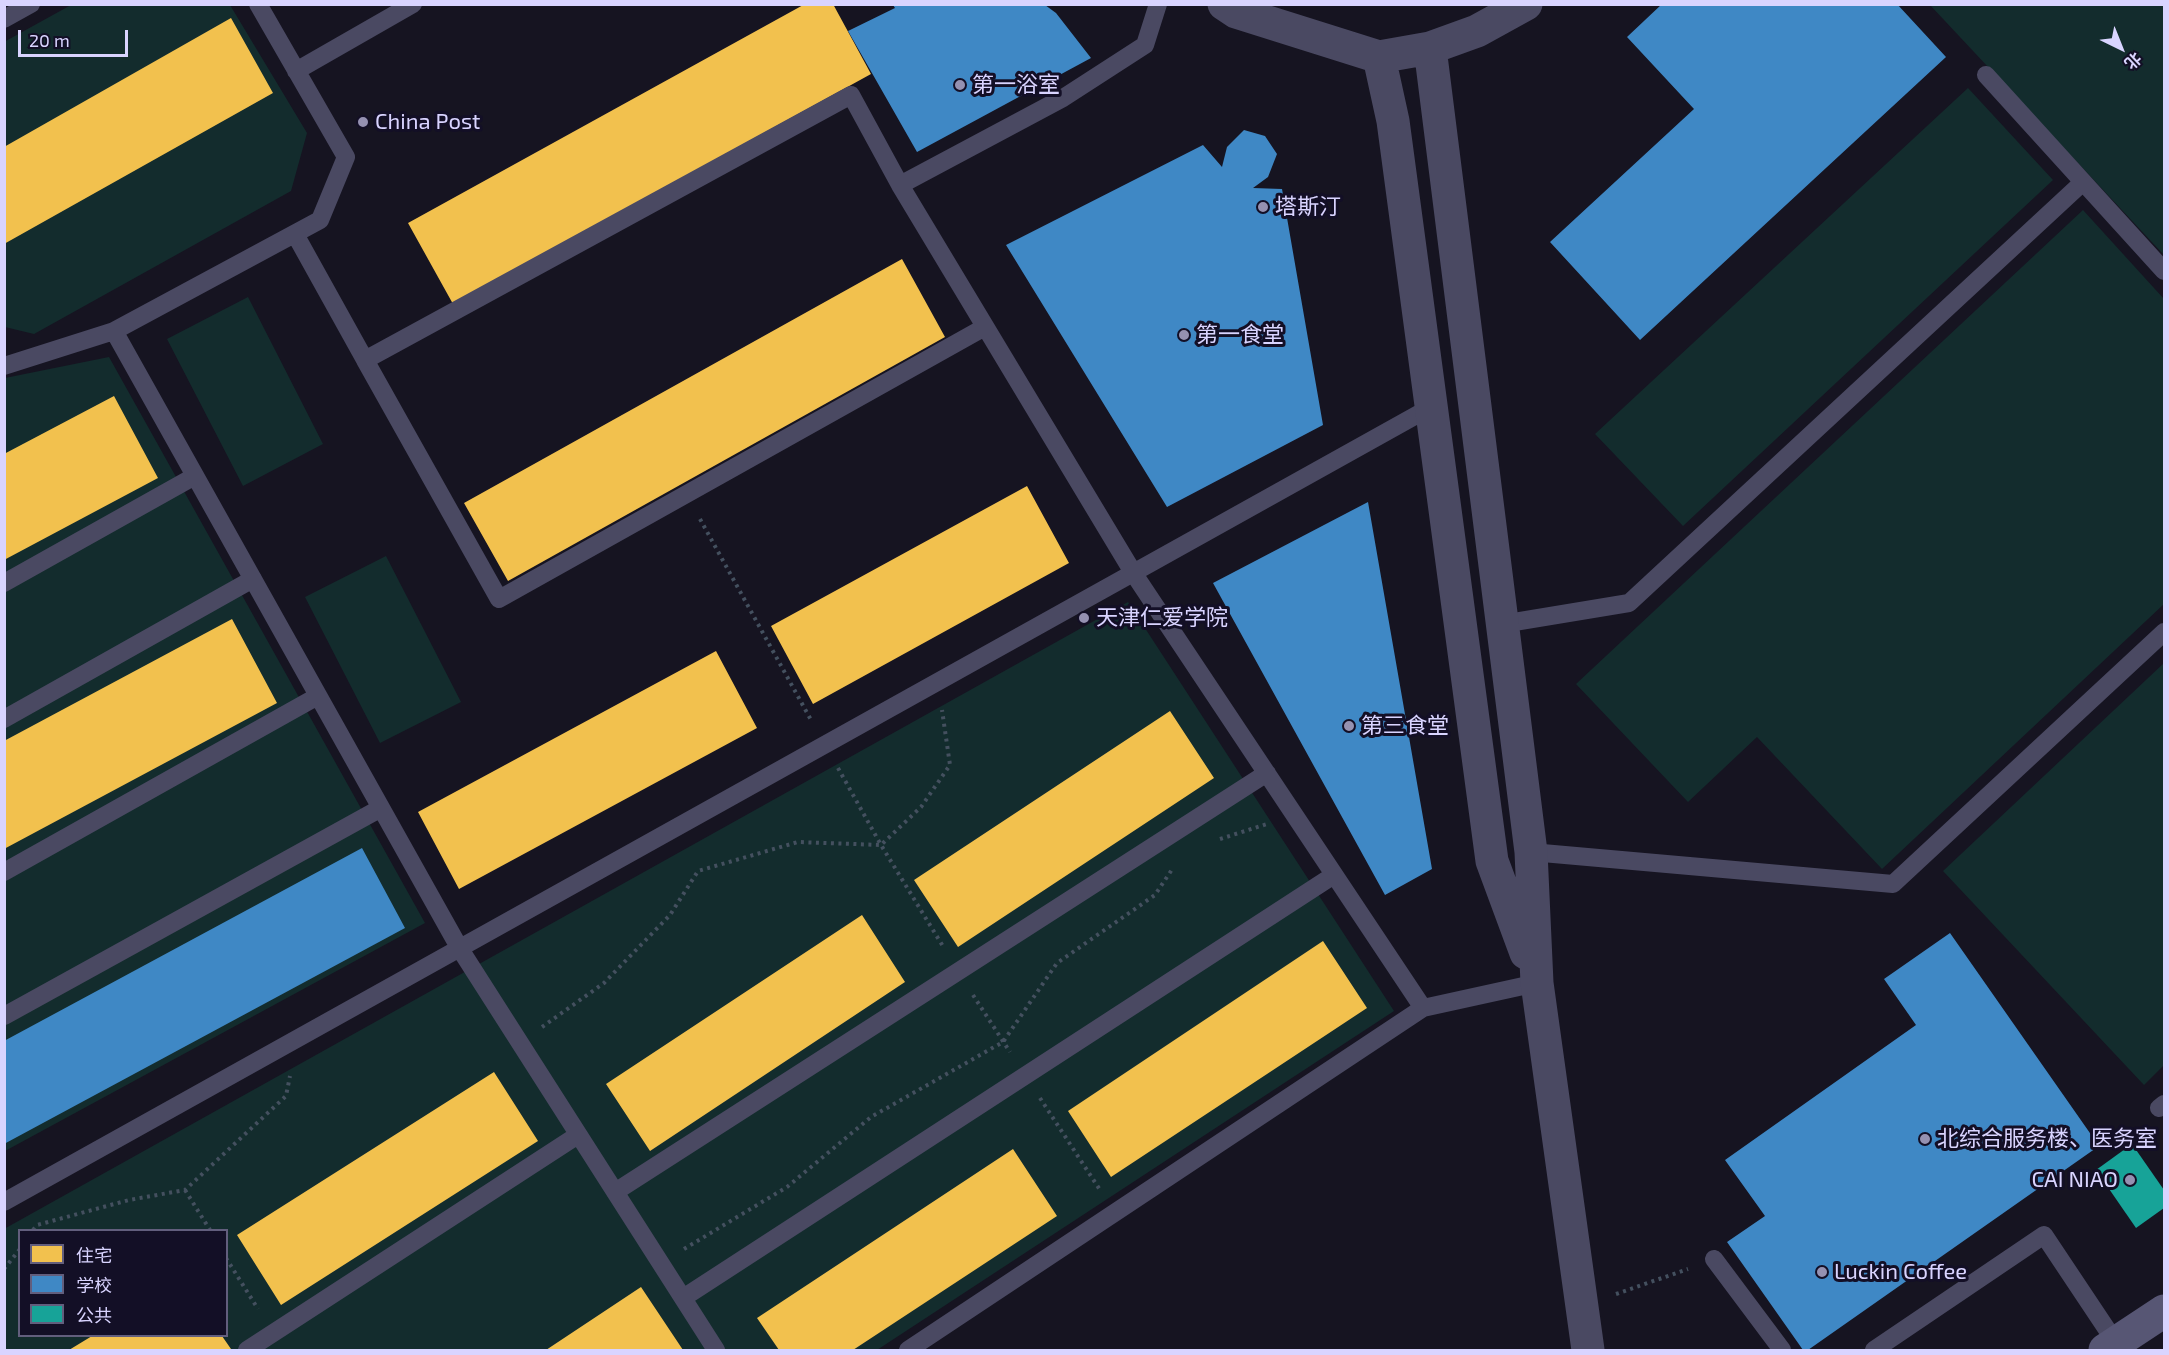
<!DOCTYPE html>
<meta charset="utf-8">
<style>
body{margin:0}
#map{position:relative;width:2169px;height:1355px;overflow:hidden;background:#161421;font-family:"Exo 2","Noto Sans SC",sans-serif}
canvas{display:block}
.frame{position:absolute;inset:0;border:6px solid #d9d4ff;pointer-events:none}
.legend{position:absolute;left:18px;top:1229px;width:210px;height:108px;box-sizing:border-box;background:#130f26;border:2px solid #625e7d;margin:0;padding:8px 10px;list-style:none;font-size:18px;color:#d9d4ff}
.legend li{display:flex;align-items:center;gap:12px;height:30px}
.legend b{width:30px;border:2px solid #625e7d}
.north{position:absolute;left:2091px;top:18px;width:60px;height:60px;-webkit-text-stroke:4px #130f26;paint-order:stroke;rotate:137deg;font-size:16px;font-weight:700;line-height:24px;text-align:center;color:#d9d4ff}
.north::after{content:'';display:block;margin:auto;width:21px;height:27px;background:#d9d4ff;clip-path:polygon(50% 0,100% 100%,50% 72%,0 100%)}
.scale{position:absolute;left:18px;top:30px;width:110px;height:27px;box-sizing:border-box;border:3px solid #d9d4ff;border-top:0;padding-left:8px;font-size:18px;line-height:21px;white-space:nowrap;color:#d9d4ff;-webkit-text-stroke:4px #130f26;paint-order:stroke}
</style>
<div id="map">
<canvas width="2169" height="1355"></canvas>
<div class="frame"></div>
<ul class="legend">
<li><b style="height:16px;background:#f2c14e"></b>住宅</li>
<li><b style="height:16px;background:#3f88c5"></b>学校</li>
<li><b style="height:16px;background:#17a398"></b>公共</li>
</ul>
<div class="north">北</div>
<div class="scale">20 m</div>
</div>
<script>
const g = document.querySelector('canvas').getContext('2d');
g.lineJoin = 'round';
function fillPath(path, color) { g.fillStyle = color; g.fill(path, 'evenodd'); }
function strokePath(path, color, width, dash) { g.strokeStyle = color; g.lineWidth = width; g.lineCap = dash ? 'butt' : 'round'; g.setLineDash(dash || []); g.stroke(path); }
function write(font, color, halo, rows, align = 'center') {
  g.font = font + ' "Exo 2","Noto Sans SC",sans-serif'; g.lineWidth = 6; g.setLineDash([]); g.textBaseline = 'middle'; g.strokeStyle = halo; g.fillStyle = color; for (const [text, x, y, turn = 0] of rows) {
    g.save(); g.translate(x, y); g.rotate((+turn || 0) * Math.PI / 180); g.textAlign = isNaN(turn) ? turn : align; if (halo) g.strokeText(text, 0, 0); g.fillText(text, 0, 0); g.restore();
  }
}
const green = new Path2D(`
 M71 5H230L307 133 291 191 34 334 5 327 4 42Z
 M1930 5H2164V255Z
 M1968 88 2053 180 1683 526 1595 434Z
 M2083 210 2164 299V604L1882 869 1757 737 1688 802 1576 684Z
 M248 297 323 444 243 486 167 339Z
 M109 357 425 923 5 1151V378Z
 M386 556 461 702 380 743 305 597Z
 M1128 602 1394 1011 877 1350H5L4 1229ZM20 1230H226V1336H20Z
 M2164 663V1065L2144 1085 1943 871Z`);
const homes = new Path2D(`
 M805 4H833L871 74 453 304 408 223Z
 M231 18 273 93 4 244V147Z
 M902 259 945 337 508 581 464 503Z
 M114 396 158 478 4 560V454Z
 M1027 486 1069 563 813 704 771 626Z
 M232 619 277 703 4 849V741Z
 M716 651 757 728 459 889 418 812Z
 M1170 711 1214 778 958 947 914 880Z
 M862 915 905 982 650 1151 606 1084Z
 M1323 941 1367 1008 1111 1177 1068 1111Z
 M494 1072 538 1141 281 1305 237 1235Z
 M1013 1149 1057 1216 853 1350H779L757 1318Z
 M641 1287 683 1350H546Z
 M92 1336H222L231 1349 69 1350Z`);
const schools = new Path2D(`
 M1662 4H1897L1946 57 1640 340 1550 242 1694 109 1627 37Z
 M893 5H1045L1056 13 1091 58 917 152 848 31 895 8Z
 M1244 130 1265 136 1277 154 1268 177 1253 188 1282 189 1323 425 1167 507 1006 245 1203 145 1222 167 1227 147Z
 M1368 502 1432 869 1385 895 1213 583Z
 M362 848 405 928 4 1144V1041Z
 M1950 933 2099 1146 1808 1350H1803L1727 1242 1765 1216 1725 1160 1916 1025 1884 979Z`);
const public = new Path2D(`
 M2132 1144 2164 1190V1208L2136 1228 2096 1170Z`);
const path = new Path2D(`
 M700 519 811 720
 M838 768 881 845 944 948
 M1220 839 1267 824
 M973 995 1010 1052
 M542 1027 604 983 670 915 698 871 798 842 881 845 921 807 950 765 942 710
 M1040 1098 1100 1190
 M185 1190 210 1230
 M33 1230 37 1225 129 1200 185 1190 286 1096 290 1076
 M684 1249 787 1187 871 1117 1003 1042 1057 963 1155 895 1173 868
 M226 1258 258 1309
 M4 1269 20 1249
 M1616 1294 1688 1269`);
const lane = new Path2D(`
 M258 4 346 157 320 220 114 331 460 949 716 1350
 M1158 4 1145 45 1063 98 900 185 1134 574 1423 1008
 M4 19 31 4
 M296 71 413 4
 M1986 75 2164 271
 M295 234 365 360 851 95 900 185
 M365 360 499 599 985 327
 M4 366 114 331
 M4 583 195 476
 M1502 624 1629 603 2082 183
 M4 719 253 579
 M1531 852 1893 884 2164 632
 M4 872 318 696
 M4 1016 381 808
 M2159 1108 2164 1104
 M615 1192 1267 773
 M4 1202 1431 407
 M1714 1259 1782 1350
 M683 1298 1334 875
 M247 1350 578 1135
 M908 1350 1423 1008 1537 983
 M1874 1350 2044 1235 2116 1343`);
const street = new Path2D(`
 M1224 4 1236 12 1379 57 1430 48 1477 31 1526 4
 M1430 48 1531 852 1537 983 1588 1350
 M1379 57 1393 121 1492 861 1526 953`);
const secondary = new Path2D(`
 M2105 1350 2164 1311`);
const markers = [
 [960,85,6,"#9591b1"],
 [363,122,6,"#9591b1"],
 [1263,207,6,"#9591b1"],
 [1184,335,6,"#9591b1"],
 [1084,618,6,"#9591b1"],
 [1349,726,6,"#9591b1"],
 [1925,1139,6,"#9591b1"],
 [2130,1180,6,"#9591b1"],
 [1822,1272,6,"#9591b1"]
];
const poiNames = [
 ["第一浴室",972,85],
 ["China Post",375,122],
 ["塔斯汀",1275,207],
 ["第一食堂",1196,335],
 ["天津仁爱学院",1096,618],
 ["第三食堂",1361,726],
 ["北综合服务楼、医务室",1937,1139],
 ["CAI NIAO",2118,1180,"right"],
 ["Luckin Coffee",1834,1272]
];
fillPath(green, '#132c2d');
fillPath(homes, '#f2c14e');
fillPath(schools, '#3f88c5');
fillPath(public, '#17a398');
strokePath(path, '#44505f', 4, [3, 4.5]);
strokePath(lane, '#4a4962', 18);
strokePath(street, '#4a4962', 33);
strokePath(secondary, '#575674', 33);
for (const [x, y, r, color] of markers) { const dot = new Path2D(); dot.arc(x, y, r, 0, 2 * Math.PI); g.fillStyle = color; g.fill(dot); strokePath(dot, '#130f26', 2); }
write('22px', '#d9d4ff', '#130f26', poiNames, 'left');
</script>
